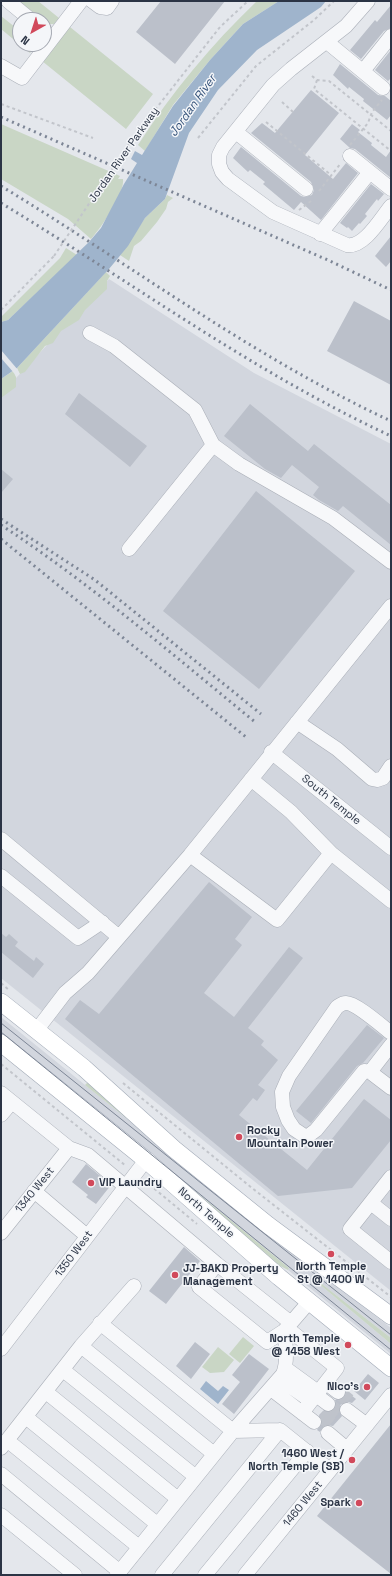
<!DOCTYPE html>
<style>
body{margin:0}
#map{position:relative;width:392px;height:1576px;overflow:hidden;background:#e4e7ec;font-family:"Space Grotesk",sans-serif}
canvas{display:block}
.frame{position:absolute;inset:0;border:2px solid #2b3445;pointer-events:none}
.north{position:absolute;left:12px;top:12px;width:40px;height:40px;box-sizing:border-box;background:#f4f6f9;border:1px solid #a4a8b1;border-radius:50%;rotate:219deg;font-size:11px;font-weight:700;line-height:16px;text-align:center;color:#2b3445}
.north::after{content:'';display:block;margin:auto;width:14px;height:18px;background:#d1495b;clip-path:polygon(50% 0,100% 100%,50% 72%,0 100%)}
</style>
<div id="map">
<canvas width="392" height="1576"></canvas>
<div class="frame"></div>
<div class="north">N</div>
</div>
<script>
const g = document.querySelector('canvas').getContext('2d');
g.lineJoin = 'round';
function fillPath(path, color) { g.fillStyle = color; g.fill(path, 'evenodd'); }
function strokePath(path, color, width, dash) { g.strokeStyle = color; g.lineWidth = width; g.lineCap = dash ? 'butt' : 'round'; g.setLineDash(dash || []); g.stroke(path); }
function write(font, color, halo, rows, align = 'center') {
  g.font = font + ' "Space Grotesk",sans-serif'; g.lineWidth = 3; g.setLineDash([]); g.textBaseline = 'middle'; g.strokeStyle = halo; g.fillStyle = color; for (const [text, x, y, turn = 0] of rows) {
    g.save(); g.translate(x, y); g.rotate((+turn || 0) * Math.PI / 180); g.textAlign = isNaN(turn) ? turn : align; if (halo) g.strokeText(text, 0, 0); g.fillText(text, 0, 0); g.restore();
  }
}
const built = new Path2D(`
 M109 279 254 373 391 444V1291L1 978V394Z
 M1 1017 252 1220 391 1328V1338L313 1277 312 1278 391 1344V1354L288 1270 289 1268 1 1035Z`);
const green = new Path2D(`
 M18 1H38L59 18 54 24H47L44 20Z
 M257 1H279L243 24 210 60 173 105 145 151 138 145C172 92 211 45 257 1Z
 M1 16 20 31V44H34V48L30 53 1 29Z
 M70 27 153 94 126 129 42 61Z
 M1 124 120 176 118 179H123C125 193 101 228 91 239L68 219 1 179Z
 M167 195 173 198 168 202 166 209 157 222 141 241 134 246 129 261 120 255 145 218 165 199Z
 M66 248 77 255 8 320 1 322V317L60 258Z
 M106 272 110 276 107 281V289L85 310 79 320 61 331 53 343 45 346 25 372 20 374 17 368Z
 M13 371 16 377V387L1 398V379Z
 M87 1083 94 1085 141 1130 85 1085Z
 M174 1174 289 1268 288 1270 267 1259Z
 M313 1277 391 1338V1344L312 1278Z
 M243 1337 254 1346 240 1363 229 1354Z
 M218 1347 234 1360 224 1372 210 1373 202 1367Z`);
const water = new Path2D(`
 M279 1H326L321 7 257 50 218 90 189 133 165 199 145 218 128 246 109 269 17 368 1 379V322L8 320 89 242 101 228 124 184 137 163 131 159 135 151 142 155 173 106 210 60 243 24Z
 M206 1381 218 1391 223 1386 229 1390 218 1404 200 1389Z`);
const pier = new Path2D(`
 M1 350 18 370 14 373 1 358Z`);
const building = new Path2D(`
 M161 1H225L175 64 136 32Z
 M391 5V28L384 31 361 59 350 50 375 20 377 22Z
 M391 50V78L388 81 375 70Z
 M340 64 378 95 385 96 391 101V115L387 120 363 101 364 99 349 87 348 89 333 75Z
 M311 90 339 113 305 155 333 179 346 163 358 173 321 220 301 202 294 210 263 184 265 182 250 170 248 172 233 158 241 147 301 196 305 197 312 195 314 190 311 182 251 133 262 123 275 133Z
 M352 124 360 130 358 132 372 143 371 145 386 157 391 150V178L355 149 350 148 340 139Z
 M371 184 384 194 378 201 377 199 365 214 367 216 360 224 359 223 352 231 348 227 347 228 340 223Z
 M391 236V261L386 267 375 256Z
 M354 301 391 321V385L327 351Z
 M79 393 147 446 130 467 65 414Z
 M250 404 308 451 314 444 391 505V545L343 506 338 511 319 500 313 495 319 487 292 465 281 478 265 469 224 436Z
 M1 469 13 479 1 493Z
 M256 491 355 571 259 689 163 611Z
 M209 882 252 917 235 939 242 945 204 993 234 1017 289 947 303 958 248 1028 264 1041 261 1045 278 1060 258 1085 265 1090 257 1101 253 1098 239 1115 307 1170 364 1099 391 1120V1140L352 1188 278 1196 65 1019 80 1000 99 1014Z
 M1 933 6 937 9 934 18 942 15 946 34 961 36 957 44 964 33 978 1 952Z
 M367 1025 384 1038 363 1063 357 1066 311 1123 296 1111Z
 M86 1164 111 1185 96 1204 86 1197 88 1195 72 1182Z
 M184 1247 200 1261 166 1304 149 1291Z
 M195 1342 210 1354 191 1379 176 1366Z
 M249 1354 269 1369 234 1414 222 1404 240 1382 232 1375Z
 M368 1374 379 1383 365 1400 354 1391Z
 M346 1391 356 1399 352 1403 348 1402 340 1405 339 1409 342 1416 333 1426 325 1425 320 1432 317 1430 322 1423 319 1415 323 1411 327 1412 335 1409 336 1405 335 1400H341L345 1397Z
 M391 1424V1574L317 1516Z`);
const minorTunnel = new Path2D(`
 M338 1392 352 1403
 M328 1404 342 1416
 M320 1415 334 1426`);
const path = new Path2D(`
 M312 76 317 80 329 81 391 131
 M317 80 314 89 391 151
 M282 102 293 112
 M1 104 93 138
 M266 122 331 175
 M133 138 220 27 248 1
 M198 138 256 66 314 20 334 1
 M350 145 368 123 372 112 382 100
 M319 191 341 163
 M299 210 311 201
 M1 310 54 256
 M1 983 9 990
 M1 1064 126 1166
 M123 1083 252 1188 391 1297
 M145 1181 197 1224`);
const minor = new Path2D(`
 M8 1 31 20
 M92 1 100 7 107 8 112 1
 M368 1 346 26 291 69 273 85 223 147 219 155V164L222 172 228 179 273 212 347 245C364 248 381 218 391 206
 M327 42 383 88
 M1 66 22 78 81 1
 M363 71 391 36
 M236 132 306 189
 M350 156 391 189
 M320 234 370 172
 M90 333 114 346 195 410 213 445
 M129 549 213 445 239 464 333 518 391 562
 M297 722 337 749 372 779 377 780 383 778 391 766
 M271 752 391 848
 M251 779 291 812 331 853
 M1 839 119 937
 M190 855 277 920 331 853 391 901
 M1 876 78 938 102 922
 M36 1031 65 993 88 973 190 855 391 606
 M391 1033C382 1026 356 1003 346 1003 342 1003 340 1005 337 1007L289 1076 282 1092 283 1107 288 1120 294 1129 303 1135 308 1136 316 1130 364 1071 370 1072 391 1088
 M370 1072 391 1045
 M1 1093 69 1148 88 1155 217 1264 291 1323
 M1 1115 12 1102
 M391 1177 350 1229 391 1262
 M34 1191 87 1236
 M371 1203 391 1219
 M1 1233 69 1148
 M217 1264 199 1287 267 1342 284 1331 309 1302
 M100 1323 233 1431 117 1575
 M287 1328 337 1368 302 1413
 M81 1346 214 1454
 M1 1349 146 1160
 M285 1368 318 1392
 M63 1370 196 1477
 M280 1379 311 1401
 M326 1383 338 1392
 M271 1389 314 1422
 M46 1392 178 1499
 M316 1395 328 1404
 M347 1410 367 1425
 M27 1418 157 1524
 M233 1431 283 1374C288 1362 286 1344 284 1331
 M233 1431 280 1430 330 1470
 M328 1433 347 1449
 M8 1441 139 1547
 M1 1448 81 1346 134 1286
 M1 1474 120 1572
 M1 1515 75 1575
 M162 1575 280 1430
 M205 1575 307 1451
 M245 1575 391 1395`);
const major = new Path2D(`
 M1 1002 84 1068 174 1149 268 1225 391 1316
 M1 1043 146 1160 279 1277 391 1368`);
const tram = new Path2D(`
 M1 1023 391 1335
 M1 1032 391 1350`);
const rail = new Path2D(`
 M1 117 330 261 391 290
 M1 186C131 265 253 357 391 421
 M1 203C130 281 253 372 391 436
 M1 519 95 580 261 714
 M1 525C91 584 172 654 255 722
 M1 539 246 737`);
const pathBridge = new Path2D(`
 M54 256 133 138`);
const markers = [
 [239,1137,4,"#d1495b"],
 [91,1183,4,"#d1495b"],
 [331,1254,4,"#d1495b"],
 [175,1275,4,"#d1495b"],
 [348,1345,4,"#d1495b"],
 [367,1387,4,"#d1495b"],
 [352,1460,4,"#d1495b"],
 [359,1503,4,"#d1495b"]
];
const streetNames = [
 ["Jordan River Parkway",124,155,-55],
 ["South Temple",331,800,39],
 ["1340 West",35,1190,-51],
 ["North Temple",206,1213,41],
 ["1350 West",74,1254,-53],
 ["1460 West",303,1504,-51]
];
const poiNames = [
 ["Rocky",247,1131,"left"],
 ["Mountain Power",247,1144,"left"],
 ["VIP Laundry",99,1183,"left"],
 ["North Temple",331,1267,"center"],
 ["St @ 1400 W",331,1280,"center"],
 ["JJ-BAKD Property",183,1269,"left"],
 ["Management",183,1282,"left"],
 ["North Temple",340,1339],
 ["@ 1458 West",340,1352],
 ["Nico's",359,1387],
 ["1460 West /",344,1454],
 ["North Temple (SB)",344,1467],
 ["Spark",351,1503]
];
const waterNames = [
 ["Jordan River",193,106,-55]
];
fillPath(built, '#d2d6de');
fillPath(green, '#c9d6c5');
fillPath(water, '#9fb4cc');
fillPath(pier, '#e4e7ec');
fillPath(building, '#bbc0ca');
strokePath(minorTunnel, '#bfc3cb', 14, [14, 7]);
strokePath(minor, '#a9aeb7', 15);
strokePath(major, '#a3abb8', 18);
strokePath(path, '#c2c5cb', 2, [3, 3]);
strokePath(minor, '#f7f8fa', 14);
strokePath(major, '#fff', 17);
strokePath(tram, '#7d8696', 1);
strokePath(rail, '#7d8696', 3, [2, 4]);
strokePath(pathBridge, '#c2c5cb', 2, [3, 3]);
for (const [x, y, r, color] of markers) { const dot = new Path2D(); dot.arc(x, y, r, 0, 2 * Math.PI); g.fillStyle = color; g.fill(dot); strokePath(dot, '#f4f6f9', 1.5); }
write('11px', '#2b3445', '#f4f6f9', streetNames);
write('bold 11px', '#2b3445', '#f4f6f9', poiNames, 'right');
write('italic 12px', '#34527a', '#f4f6f9', waterNames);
</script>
